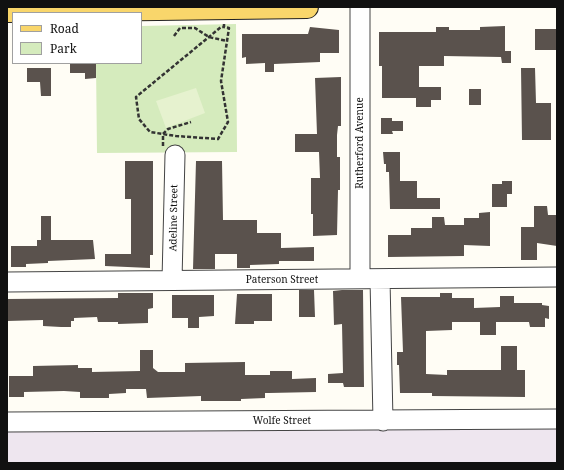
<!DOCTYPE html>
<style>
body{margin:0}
#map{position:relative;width:564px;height:470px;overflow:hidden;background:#fffdf5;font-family:"Noto Serif",serif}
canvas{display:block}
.frame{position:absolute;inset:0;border:8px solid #111;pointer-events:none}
.legend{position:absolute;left:12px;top:12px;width:130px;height:52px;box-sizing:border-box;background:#fff;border:1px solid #a0a0a0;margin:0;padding:5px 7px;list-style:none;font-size:12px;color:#111}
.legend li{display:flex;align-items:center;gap:8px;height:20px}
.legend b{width:20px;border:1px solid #a0a0a0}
</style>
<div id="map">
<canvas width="564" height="470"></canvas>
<div class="frame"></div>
<ul class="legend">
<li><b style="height:5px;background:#f9d66b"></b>Road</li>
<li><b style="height:11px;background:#d5ebbd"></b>Park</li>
</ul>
</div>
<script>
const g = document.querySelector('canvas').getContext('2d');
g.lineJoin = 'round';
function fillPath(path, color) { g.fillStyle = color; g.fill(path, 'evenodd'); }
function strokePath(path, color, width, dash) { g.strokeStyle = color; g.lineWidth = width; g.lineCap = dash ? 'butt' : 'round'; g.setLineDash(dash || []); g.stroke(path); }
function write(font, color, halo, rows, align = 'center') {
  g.font = font + ' "Noto Serif",serif'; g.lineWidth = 4; g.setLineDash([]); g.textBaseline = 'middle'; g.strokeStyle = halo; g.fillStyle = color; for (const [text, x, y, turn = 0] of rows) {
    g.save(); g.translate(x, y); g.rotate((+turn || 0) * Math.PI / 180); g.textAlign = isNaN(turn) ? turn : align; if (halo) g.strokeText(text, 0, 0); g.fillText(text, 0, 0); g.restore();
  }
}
const industrial = new Path2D(`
 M557 428V463H7V431Z`);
const green = new Path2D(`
 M236 24 237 152 97 153 96 63H141V26Z`);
const pitch = new Path2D(`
 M196 88 205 113 166 128 156 101Z`);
const building = new Path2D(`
 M505 26V51H511V63H502L501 57 444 56V66H419V87H441V100H431V107H416V98H382V66H379V32H436V27H449V30H480V27Z
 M310 27 339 30V53H320V62L274 64V72H265V63L246 64V57L242 58V34H308Z
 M535 29H557V50H535Z
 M70 63H96V78L85 79V73H70Z
 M27 68H51V96H41L40 82H27Z
 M521 68H535L536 103H551V140H522Z
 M341 77V126H338L337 135V157H340V190H338L337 235 313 236V214H311V178H320L319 152H295V134H317L315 78Z
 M469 89H481V105H469Z
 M381 118H392V121H403V131H392L393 134H381Z
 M383 152H400V181H417V198H440V209H390L389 172H386V164H384Z
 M125 161H153V255H150V268L105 266V254H131V199H125Z
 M196 161H222L223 220H257V233H281V248L314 247V261H279V264L250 265V268H237V254H215V269H193Z
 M502 181H512V194H507V207H492V184H502Z
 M534 206H547L548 215H557V246L537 243V260H521V227H534Z
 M490 212V246L464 245V256L388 257V235H411V228H432V217H444L445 225H464V218H479V213Z
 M41 216H51V240H93L95 259 48 261V263L26 264V267H11V246H37V240H41Z
 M299 290H314L315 317H299Z
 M342 290H363L364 387H344L343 383H328V374L343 373 342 324 334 325 333 291Z
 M118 293H153V308L148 309V323L118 324V322H98L97 317 74 318V321H71V327H61L43 326V320L7 321V299L118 298Z
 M440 293H452V298H474V308L500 307V296H514V303H542V305L549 306V319L545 318V327H530L529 322H496V335H480V322H452V330L426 331V374L447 375V370H501V346H517V370H525V397L432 396V393H400L399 365H397V352H403L401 297H440Z
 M237 294H272V321H254V324H235Z
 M172 295H214V316L199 317V328H188V318H172Z
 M140 350H153V368L158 372H185V363L245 362V375H270V371H292V379L316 378V392L269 393H265V398L241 399V401H201V396L147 398 146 389H126V393L109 394V398H80V392L64 391 24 392V397H9V376H33V366L78 365V368H92V372L140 371Z`);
const path = new Path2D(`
 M224 24V27L229 28 221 81 228 122 218 139 176 136 150 132 139 119 136 97 221 27H224
 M174 36 180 28H195L209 37 227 41
 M163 146V134L168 129 191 122`);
const minor = new Path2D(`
 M360 7V279
 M380 279 383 421
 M172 280 175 155
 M7 282 557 277
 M7 422 557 419`);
const major = new Path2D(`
 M7 11 307 7`);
const streetNames = [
 ["Rutherford Avenue",360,143,-90],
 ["Adeline Street",174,218,-89],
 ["Paterson Street",282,280],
 ["Wolfe Street",282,421]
];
fillPath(industrial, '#eee6ef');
fillPath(green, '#d5ebbd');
fillPath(pitch, '#e6f2cf');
fillPath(building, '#5a524d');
strokePath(minor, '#444', 21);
strokePath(major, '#222', 24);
strokePath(path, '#333', 2.5, [4, 2]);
strokePath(minor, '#fff', 19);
strokePath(major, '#f9d66b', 22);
write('10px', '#111', '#fff', streetNames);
</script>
